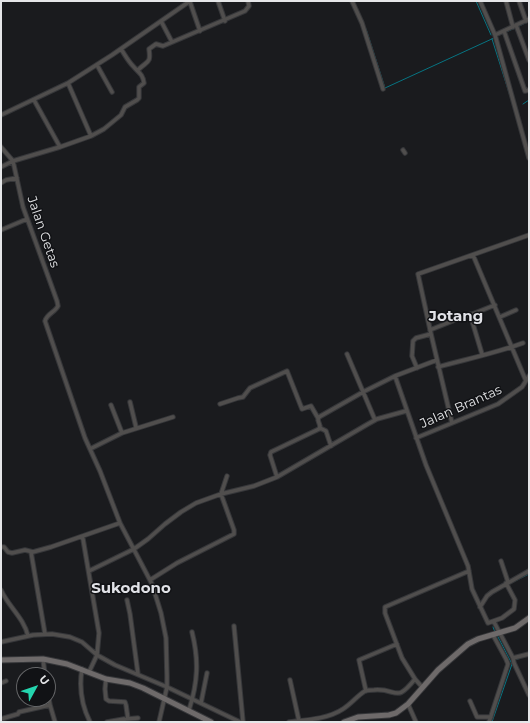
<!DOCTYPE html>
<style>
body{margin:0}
#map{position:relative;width:530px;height:723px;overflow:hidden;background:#1a1b1e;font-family:Montserrat,sans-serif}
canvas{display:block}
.frame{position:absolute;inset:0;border:2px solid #e5e6e8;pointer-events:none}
.north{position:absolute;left:16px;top:667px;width:40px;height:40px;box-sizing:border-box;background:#111215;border:1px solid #666769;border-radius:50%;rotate:50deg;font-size:11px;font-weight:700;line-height:16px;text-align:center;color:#e5e6e8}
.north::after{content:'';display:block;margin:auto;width:14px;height:18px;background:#24d5ae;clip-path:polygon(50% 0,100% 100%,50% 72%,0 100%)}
</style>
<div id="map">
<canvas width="530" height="723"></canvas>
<div class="frame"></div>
<div class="north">U</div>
</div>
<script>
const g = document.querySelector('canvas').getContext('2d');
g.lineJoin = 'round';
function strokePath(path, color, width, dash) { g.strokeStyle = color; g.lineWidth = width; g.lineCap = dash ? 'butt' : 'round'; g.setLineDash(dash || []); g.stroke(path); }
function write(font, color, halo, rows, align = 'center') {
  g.font = font + ' Montserrat,sans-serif'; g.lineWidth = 3; g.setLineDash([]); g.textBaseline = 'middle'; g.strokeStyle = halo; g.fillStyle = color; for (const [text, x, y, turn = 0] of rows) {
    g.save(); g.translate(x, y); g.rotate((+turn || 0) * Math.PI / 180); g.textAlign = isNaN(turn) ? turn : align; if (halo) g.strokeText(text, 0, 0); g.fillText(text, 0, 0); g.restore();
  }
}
const stream = new Path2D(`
 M476 1 491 35
 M519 26 529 21
 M366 29 385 88 494 38
 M506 32 515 28
 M497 36 503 33
 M492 39 513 105
 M523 104 529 100
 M511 583 529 574
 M493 627 495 632
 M515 660 523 657
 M492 722 512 664 497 635`);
const minor = new Path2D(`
 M218 1 225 21
 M352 1 362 23 383 89
 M480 1 495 35 529 158
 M506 1 513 27
 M519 1 526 21
 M190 2 200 31
 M161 21 172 42
 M516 25 529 60
 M504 31 525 91 529 90
 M495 35 529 19
 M97 65 112 92
 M138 70C148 60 151 64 149 49L156 44 163 46 245 11 249 6 248 1
 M68 83 91 136
 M34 100 60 147
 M1 115 68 83 112 55 190 1
 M1 147 13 161 23 207 57 301 58 306C55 312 47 314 45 321L85 438 100 471 120 523 152 584 161 613 166 638 167 676V687L159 722
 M403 150 405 153
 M1 167 13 161 60 147 91 136 104 129 121 115 125 107 137 100 139 98V87L144 83C143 74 138 72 133 66 128 61 125 55 121 49
 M1 183 6 180 17 178
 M1 230 27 219
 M473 255 526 381
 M470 315 495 305
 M500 317 516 310
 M430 330 470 314 482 354
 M347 354 375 420
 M438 367C467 359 496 353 523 343
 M417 368 412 356 413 341 416 338 431 334
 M395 376 437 360
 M130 402 136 427
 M220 404 238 398 243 397 250 388 287 371 302 409 311 406 318 418
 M111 405 122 433
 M452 423 431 334 418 274 529 235
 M320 428 326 431 331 446
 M416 438 498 404 522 387 529 376
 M90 449 122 433 173 417
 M277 477 270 455 271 452 319 429 320 426 318 420 319 417 363 392 395 376 426 465 468 566 472 589 488 623 502 618 514 609 515 600 506 583
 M81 537 83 539 99 633 97 655 89 672
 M1 547H4L8 552 12 553 25 550 33 552 51 547 120 523
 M31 552 45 634
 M501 561 508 582
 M89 571 134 549 148 539 165 524 181 512 196 503 221 494 254 486 277 477 368 424 377 419 406 411
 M150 580 177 563 234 534V530L221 494 227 476
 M1 590C8 606 24 618 28 636
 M127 600 130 614 138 674
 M480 607 487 596 492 592 529 571
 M494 622 513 658 514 663 529 695
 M234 626 243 722
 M1 642 33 635 52 634 70 637 82 642 97 655 115 665 167 687 240 722
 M513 658 529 654
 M43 659 45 675
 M82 669C79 687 82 706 90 722
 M106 679 105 689 106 699 109 701 125 702 126 705 128 719
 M290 680 299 721
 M1 683 6 681
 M423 688 415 679 402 658 385 613V607L469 571
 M366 691 359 660 397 644
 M470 701 477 717H491
 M201 703 207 673
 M408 704 416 722
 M50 705 55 722
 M189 710C198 682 199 660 192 632
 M1 719 18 714 19 712 50 705 48 694
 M127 719 138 718
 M107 722 124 719V722
 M289 722C307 720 328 719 343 709 351 704 357 696 365 691 368 690 372 690 374 690 398 688 395 704 415 679
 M489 722 508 664 506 659 493 635`);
const secondary = new Path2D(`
 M1 660 43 659 67 664 106 679 130 683 143 688 211 722
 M344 722 358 717 389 715 396 713 408 704 438 670 468 644 478 639 515 628 529 618`);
const streetNames = [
 ["Jalan Getas",43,232,71],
 ["Jalan Brantas",461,407,-24]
];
const quarterNames = [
 ["Jotang",456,317],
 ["Sukodono",131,589]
];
strokePath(stream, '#077482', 1);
strokePath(minor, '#36373a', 5.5);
strokePath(secondary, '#36373a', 7);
strokePath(minor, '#504e4d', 3.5);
strokePath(secondary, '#6e6a6a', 5);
write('13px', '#e5e6e8', '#111215', streetNames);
write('bold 15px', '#e1e2e7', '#111215', quarterNames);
</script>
